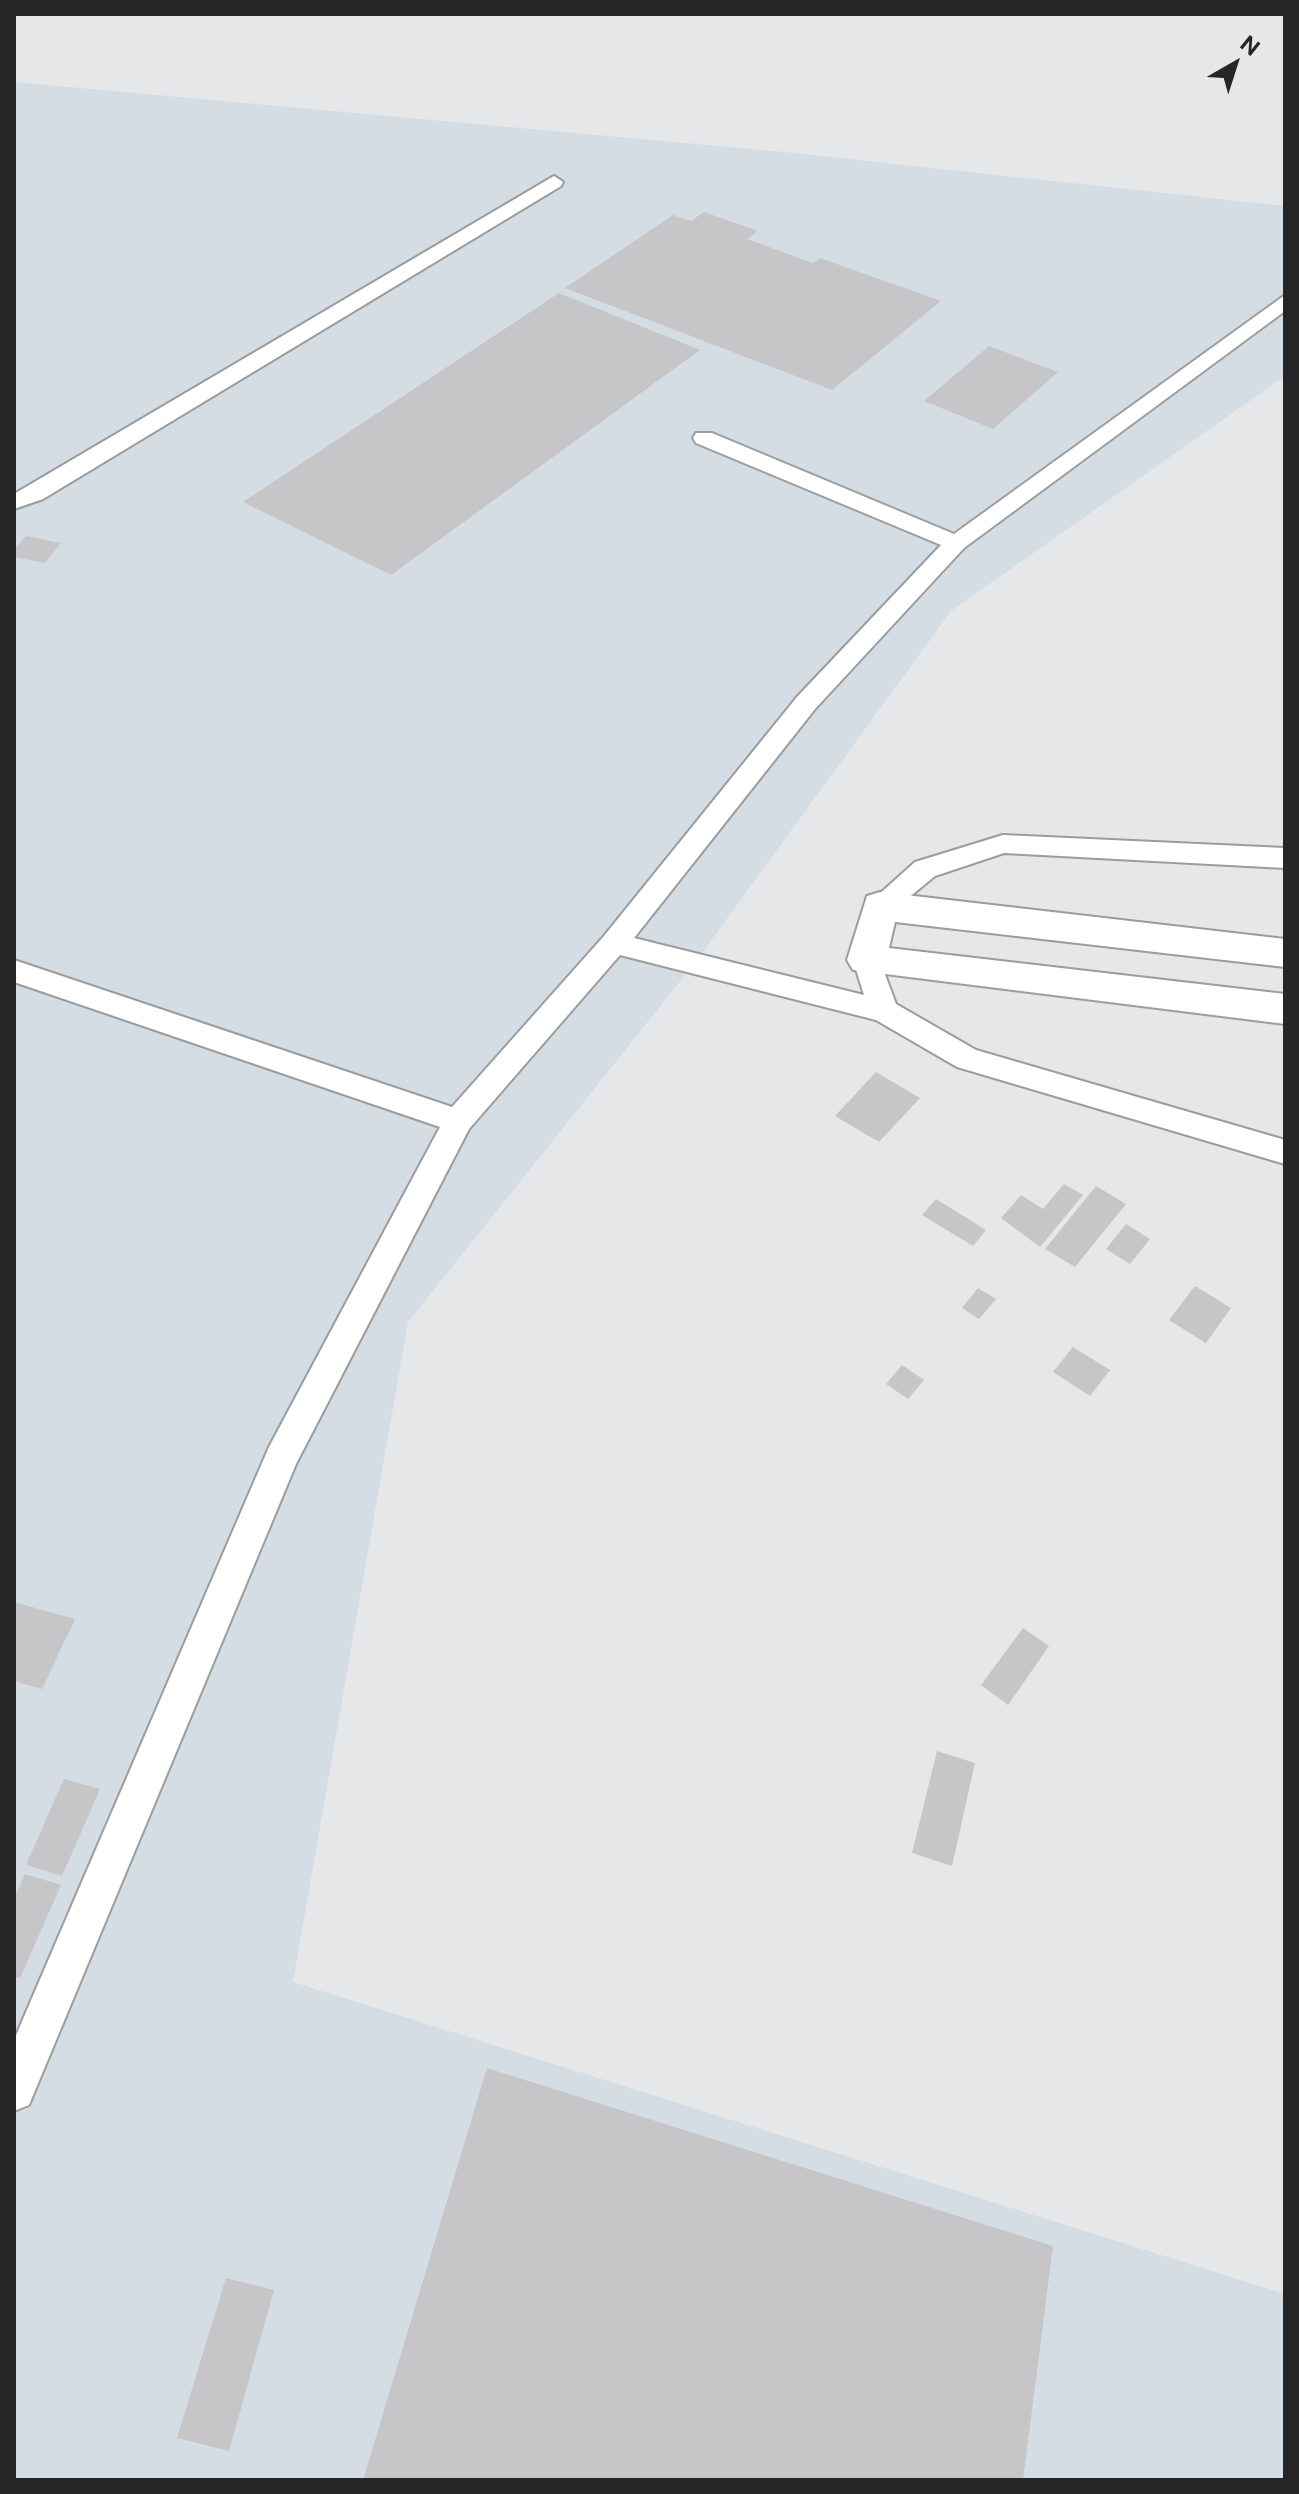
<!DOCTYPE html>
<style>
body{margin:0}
#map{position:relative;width:1299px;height:2494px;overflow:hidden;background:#e5e7e9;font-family:"Public Sans",sans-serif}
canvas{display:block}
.frame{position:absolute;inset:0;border:16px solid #262627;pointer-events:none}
.north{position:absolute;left:1195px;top:24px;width:80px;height:80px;-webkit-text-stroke:6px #e5e7e9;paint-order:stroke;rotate:39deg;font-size:22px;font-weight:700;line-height:32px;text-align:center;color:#262627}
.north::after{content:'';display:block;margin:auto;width:28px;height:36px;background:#262627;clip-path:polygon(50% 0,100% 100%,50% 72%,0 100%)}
</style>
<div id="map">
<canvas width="1299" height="2494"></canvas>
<div class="frame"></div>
<div class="north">N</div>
</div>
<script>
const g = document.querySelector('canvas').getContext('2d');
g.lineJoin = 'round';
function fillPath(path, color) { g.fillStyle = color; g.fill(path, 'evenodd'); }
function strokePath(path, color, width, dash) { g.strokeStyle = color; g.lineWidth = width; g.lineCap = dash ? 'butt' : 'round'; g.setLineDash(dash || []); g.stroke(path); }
const built = new Path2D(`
 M14 82 784 152 1285 206V376L951 611 694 964 408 1322 293 1982 1285 2294V2480H14Z`);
const building = new Path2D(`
 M704 212 758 231 747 239 813 263 820 258 941 301 832 390 565 288 673 215 691 221Z
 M559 293 700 350 391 575 243 502Z
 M989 346 1058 372 993 429 924 401Z
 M26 536 61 543 45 563 14 557V550Z
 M876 1072 920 1098 879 1142 835 1116Z
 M1064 1184 1083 1195 1040 1247 1001 1218 1021 1195 1043 1209Z
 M1096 1186 1126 1204 1075 1267 1045 1249Z
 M936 1199 986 1230 973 1246 922 1215Z
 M1126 1224 1150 1239 1130 1264 1106 1249Z
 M1195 1286 1231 1308 1206 1343 1169 1320Z
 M978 1288 996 1299 979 1319 962 1308Z
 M1073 1347 1110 1370 1090 1396 1053 1372Z
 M902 1365 924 1380 908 1399 886 1384Z
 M14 1602 75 1619 42 1689 14 1681Z
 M1023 1628 1049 1646 1008 1705 981 1685Z
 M937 1751 975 1763 952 1866 912 1853Z
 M64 1779 100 1789 62 1876 26 1865Z
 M25 1874 61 1885 20 1978 14 1977V1898Z
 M487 2068 1053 2246 1023 2480H363Z
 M226 2278 274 2290 229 2451 177 2438Z`);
const service = new Path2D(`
 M554 176 563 182 561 186 43 499 14 509V494Z
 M1285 295V311L964 548 815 709 634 938 864 995 853 960 857 953 867 950 877 953 896 1004 976 1050 1285 1140V1164L957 1067 876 1020 620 955 469 1129 296 1464 29 2105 14 2111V2040L269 1447 440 1127 14 982V960L452 1107 604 936 797 697 941 545 696 443 693 438 696 433H712L954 534Z
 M1003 835 1285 848V868L1004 853 935 876 890 913 880 916 870 913 866 906 915 862Z`);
const minor = new Path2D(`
 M880 892 1285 939V967L895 922 889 948 1285 994V1024L853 970 847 960 867 896Z`);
fillPath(built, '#d5dde4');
fillPath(building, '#c6c5c7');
strokePath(service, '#9a9c9d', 4);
strokePath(minor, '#9a9c9d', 4);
fillPath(service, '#fff');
fillPath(minor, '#fff');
</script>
